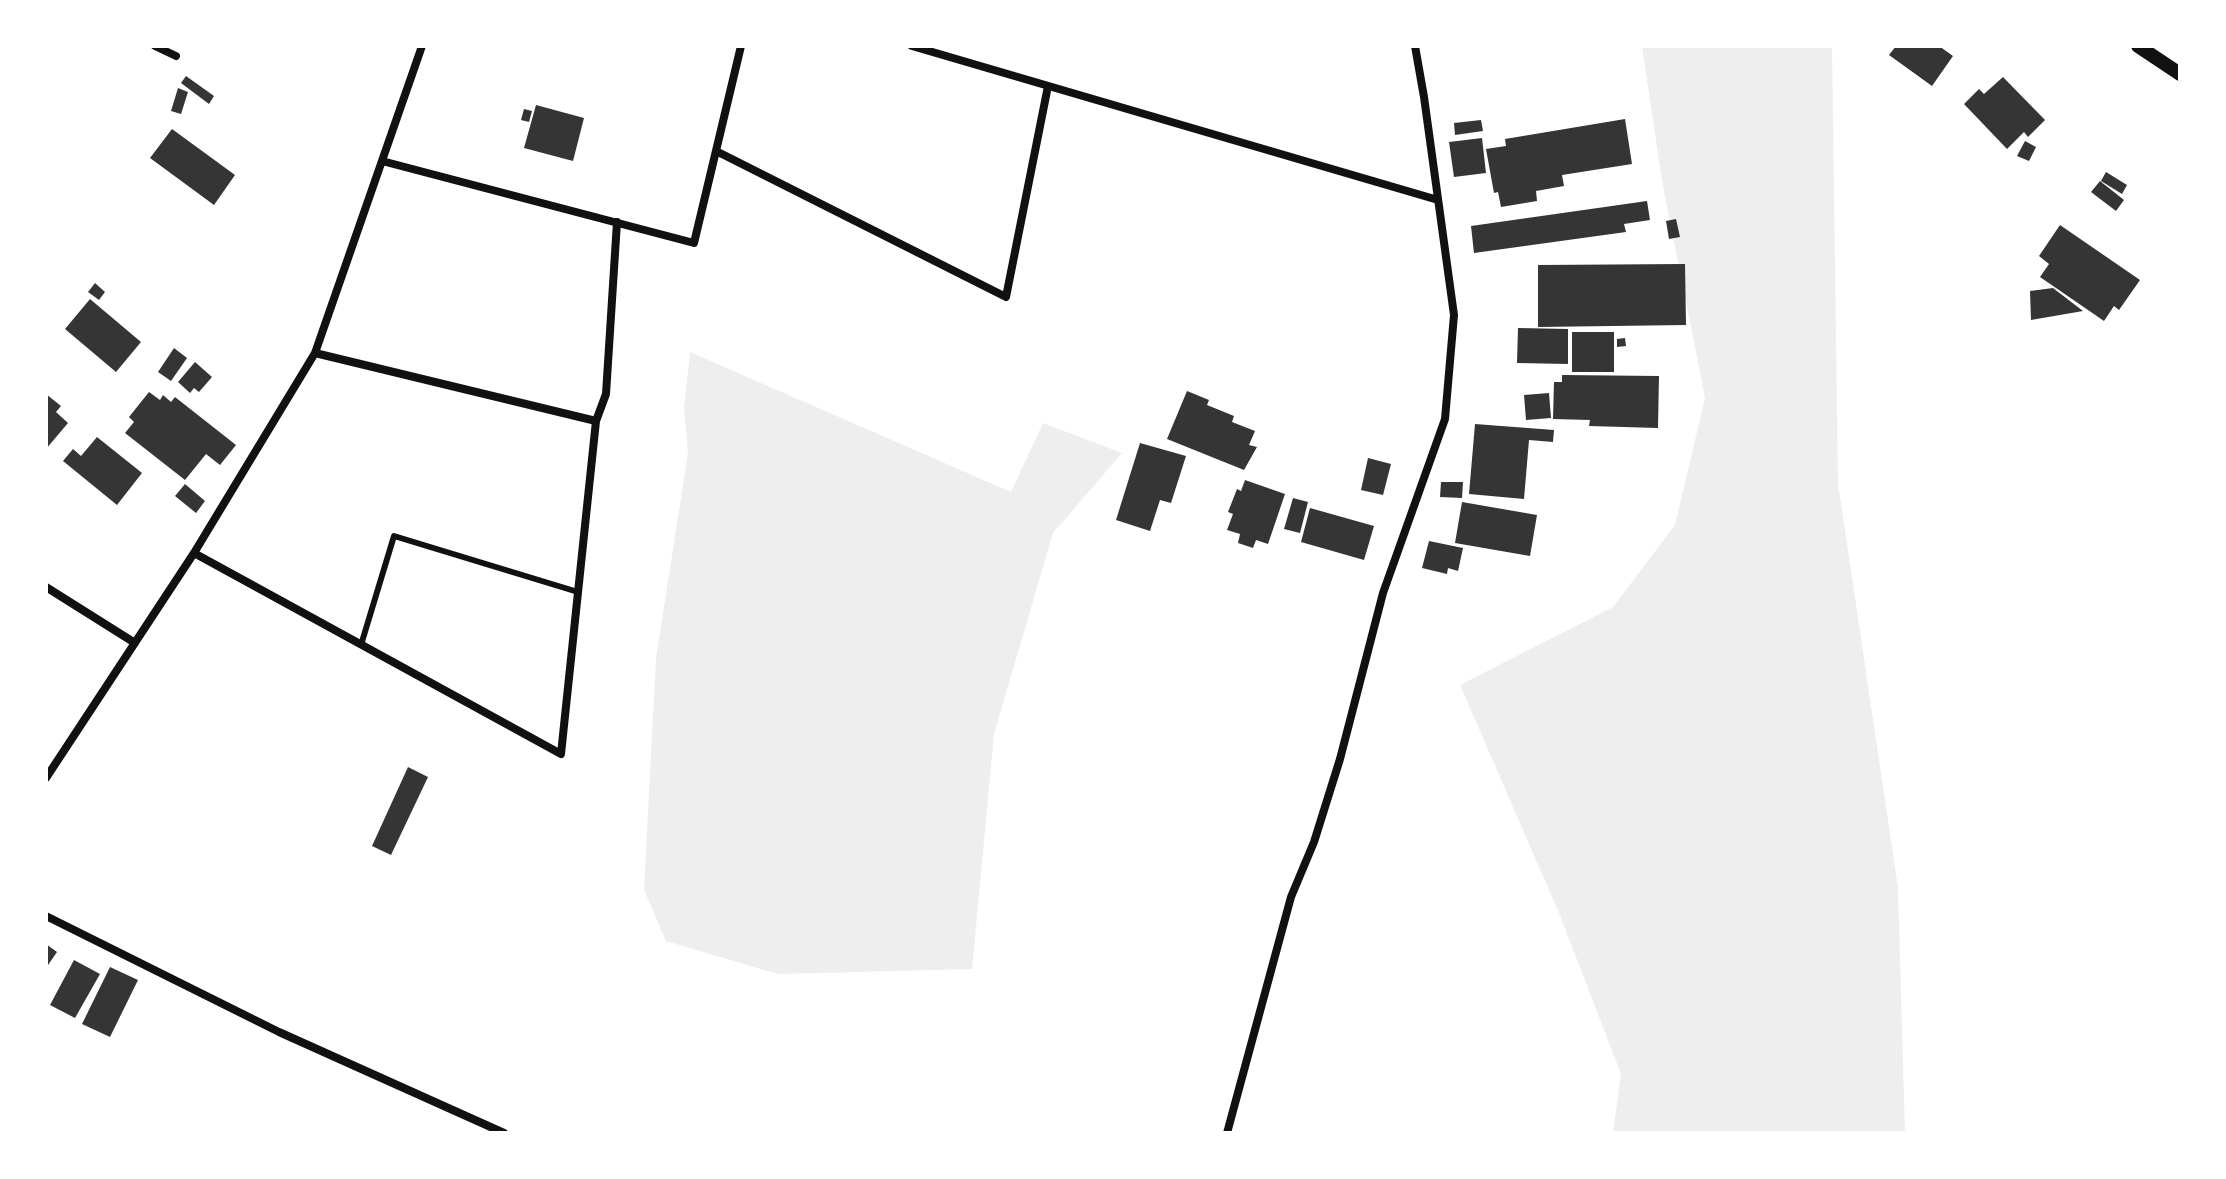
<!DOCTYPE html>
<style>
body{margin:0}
#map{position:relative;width:2226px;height:1179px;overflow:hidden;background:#fff;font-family:Manrope,sans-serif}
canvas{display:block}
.frame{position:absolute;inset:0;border:48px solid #fff;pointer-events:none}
</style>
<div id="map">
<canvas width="2226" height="1179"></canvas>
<div class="frame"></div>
</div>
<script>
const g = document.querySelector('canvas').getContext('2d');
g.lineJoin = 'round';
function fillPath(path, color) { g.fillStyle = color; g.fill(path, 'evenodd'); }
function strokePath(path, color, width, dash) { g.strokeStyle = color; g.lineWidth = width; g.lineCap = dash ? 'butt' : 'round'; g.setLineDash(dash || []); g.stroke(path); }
const green = new Path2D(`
 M1642 46H1832L1838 483 1898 888 1905 1133H1613L1621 1074 1559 913 1460 685 1613 607 1675 525 1705 398 1662 181Z
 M690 352 1011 492 1043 423 1122 453 1053 533 994 734 972 969 778 974 666 941 644 890 656 658 688 453 684 408Z`);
const building = new Path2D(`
 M1896 46H1939L1953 56 1932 86 1889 55Z
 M186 76 214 96 209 104 181 83Z
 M2003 77 2045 120 2028 137 2024 132 2007 149 1964 104 1979 89 1984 94Z
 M178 88 188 92 181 114 171 111Z
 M536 105 584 118 573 161 524 148Z
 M524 109 532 111 529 122 521 120Z
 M1625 119 1632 164 1562 175 1564 186 1536 191 1537 201 1501 207 1498 192 1494 193 1486 149 1506 146 1505 139Z
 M1481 120 1483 131 1455 135 1454 123Z
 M172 129 235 175 214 205 150 158Z
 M1482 138 1486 173 1454 177 1449 142Z
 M2025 141 2036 147 2029 161 2017 156Z
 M2106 172 2127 185 2122 194 2101 181Z
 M2100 181 2124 200 2116 211 2091 192Z
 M1647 201 1650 220 1624 224 1626 232 1474 253 1471 226Z
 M1676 219 1680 237 1669 239 1666 221Z
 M2060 225 2140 280 2119 310 2114 306 2104 321 2040 277 2049 264 2039 256Z
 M1685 264 1686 325 1538 327V265Z
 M95 283 105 292 99 300 88 292Z
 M2053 288 2083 311 2031 320 2030 291Z
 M90 299 141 342 116 372 65 329Z
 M1518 328 1568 329V364L1517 363Z
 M1572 332H1614V372H1572Z
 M1625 338 1626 346 1617 347V339Z
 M174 348 187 358 171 381 158 372Z
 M195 362 212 377 199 392 194 388 190 393 178 382Z
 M1562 375 1659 376 1658 428 1589 426 1590 420 1553 419 1554 382H1562Z
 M1187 391 1209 400 1207 405 1234 416 1232 422 1255 431 1249 445 1257 447 1244 470 1167 439Z
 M149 392 160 400 163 395 171 402 175 397 236 445 220 465 206 454 185 480 125 433 134 422 129 417Z
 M1549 393 1551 418 1526 420 1524 395Z
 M46 394 61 406 56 412 68 423 46 449Z
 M1475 424 1554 430 1553 442 1529 440 1524 499 1469 494Z
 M97 437 142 473 117 505 63 461 73 449 81 456Z
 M1140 443 1186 456 1171 503 1160 500 1150 531 1116 520Z
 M1368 458 1391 464 1383 495 1361 490Z
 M1245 480 1285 494 1268 544 1256 540 1253 548 1238 543 1240 534 1227 530 1233 514 1228 512 1237 489 1241 491Z
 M1441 482H1463L1462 498 1440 497Z
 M185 484 205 501 196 513 175 496Z
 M1293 498 1308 502 1300 533 1284 529Z
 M1462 502 1537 515 1530 556 1455 543Z
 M1310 508 1374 526 1364 560 1301 542Z
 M1429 541 1463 548 1458 571 1448 568 1447 574 1422 568Z
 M408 767 428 777 391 855 372 846Z
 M46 944 57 952 46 968Z
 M74 960 100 974 75 1018 50 1005Z
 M110 967 138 980 110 1037 82 1024Z`);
const service = new Path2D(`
 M361 645 394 536 578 592`);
const minor = new Path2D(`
 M155 46 176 56
 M912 46 1438 200
 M716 151 1006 297 1048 86
 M382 161 694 243 741 46
 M315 353 596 421 606 394 617 222
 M194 553 561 754 596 421
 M46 587 135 643
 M46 778 194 553 315 353 422 46
 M46 916 279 1032 504 1133
 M1227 1133 1291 897 1314 842 1340 759 1383 593 1445 419 1454 315 1424 97 1415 46`);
const tertiary = new Path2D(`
 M2138 46 2180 74`);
fillPath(green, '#eee');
fillPath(building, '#353535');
strokePath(service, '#111', 6);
strokePath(minor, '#111', 8);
strokePath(tertiary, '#111', 14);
</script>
